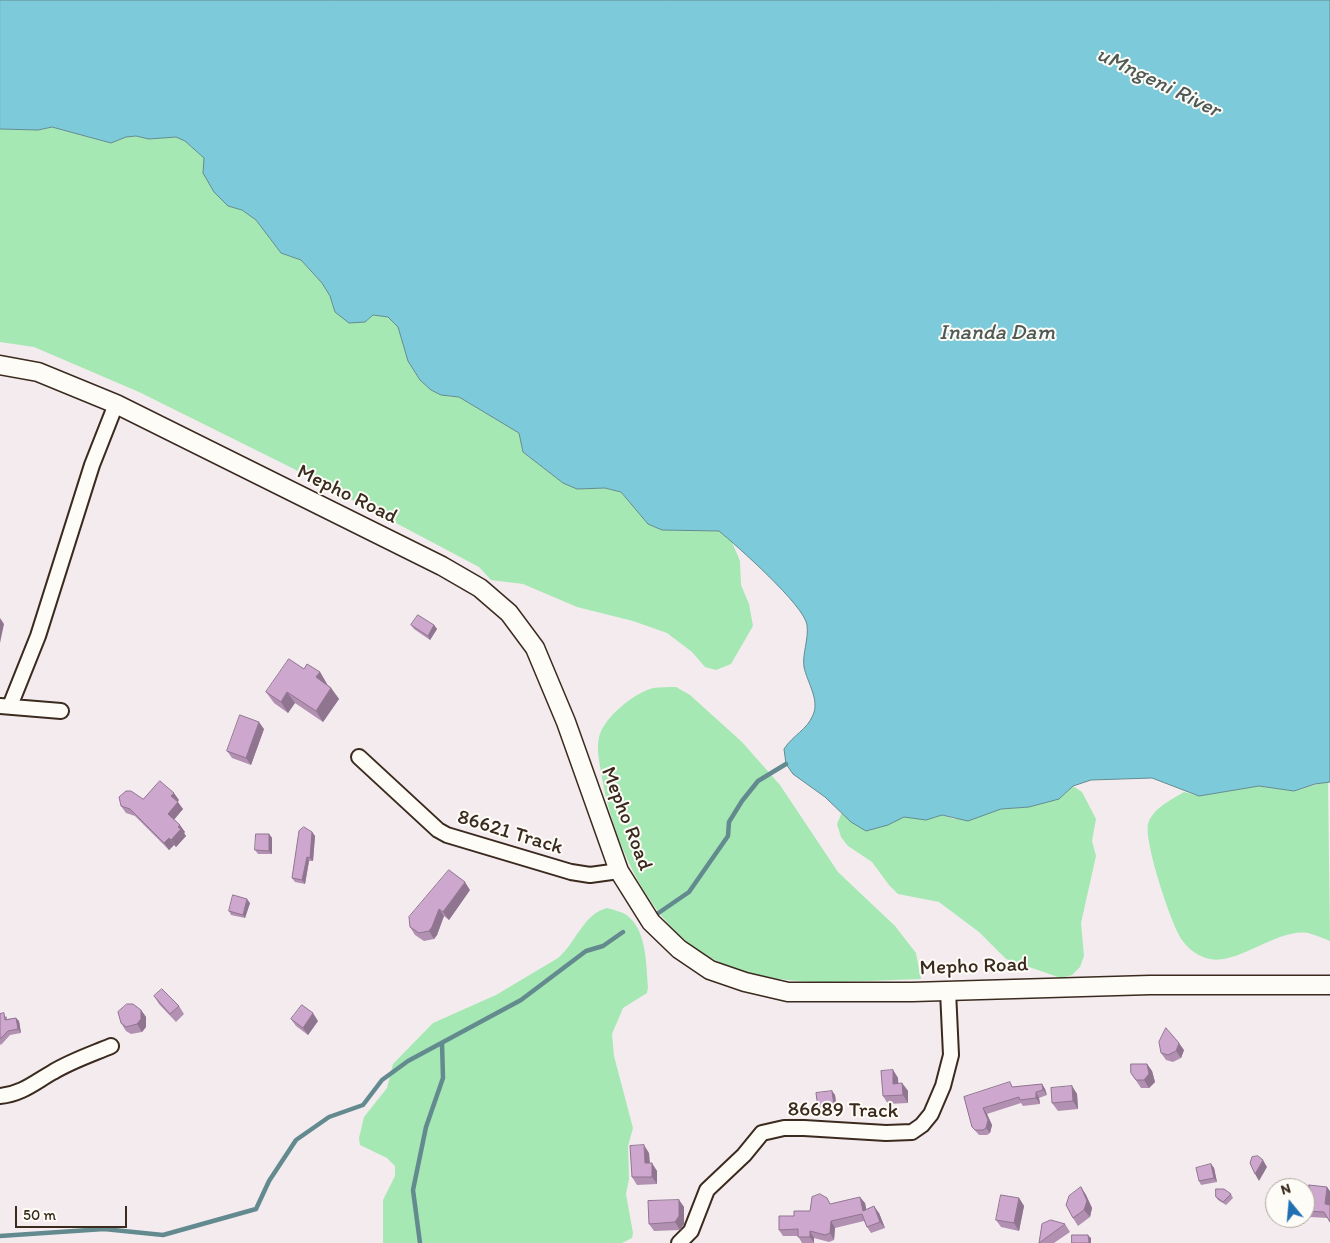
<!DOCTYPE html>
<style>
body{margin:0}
#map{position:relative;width:1330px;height:1243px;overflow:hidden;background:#f4ebef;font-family:Itim,sans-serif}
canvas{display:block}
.north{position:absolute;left:1265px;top:1178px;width:50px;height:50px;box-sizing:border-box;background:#fdfcf7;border:1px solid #afa8a0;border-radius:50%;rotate:343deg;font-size:14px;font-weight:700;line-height:20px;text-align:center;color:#3b2a1e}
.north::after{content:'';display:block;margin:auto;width:18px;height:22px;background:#1f6fb2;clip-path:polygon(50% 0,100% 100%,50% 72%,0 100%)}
.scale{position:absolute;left:15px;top:1206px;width:112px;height:22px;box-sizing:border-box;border:2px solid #3b2a1e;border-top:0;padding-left:6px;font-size:15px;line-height:18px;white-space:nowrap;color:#3b2a1e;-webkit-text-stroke:4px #fdfcf7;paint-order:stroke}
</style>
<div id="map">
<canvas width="1330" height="1243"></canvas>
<div class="north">N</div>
<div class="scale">50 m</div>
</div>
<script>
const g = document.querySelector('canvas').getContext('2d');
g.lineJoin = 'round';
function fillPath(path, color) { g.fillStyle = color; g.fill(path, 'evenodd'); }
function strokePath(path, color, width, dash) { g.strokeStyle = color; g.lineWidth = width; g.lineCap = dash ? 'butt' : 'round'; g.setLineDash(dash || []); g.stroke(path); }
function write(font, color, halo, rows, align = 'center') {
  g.font = font + ' Itim,sans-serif'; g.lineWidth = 4; g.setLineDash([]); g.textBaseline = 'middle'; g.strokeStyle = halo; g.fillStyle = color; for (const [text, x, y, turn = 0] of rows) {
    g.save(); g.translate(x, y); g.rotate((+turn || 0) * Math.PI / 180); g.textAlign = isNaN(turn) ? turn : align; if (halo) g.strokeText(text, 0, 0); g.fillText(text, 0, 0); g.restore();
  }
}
const green = new Path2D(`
 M52 127 111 143 126 137 136 136 149 139 177 137 185 141 204 158 214 192 228 206 242 210 256 220 281 253 301 260 322 283 330 296 335 312 365 322 373 315 388 317 398 327 408 361 420 380 441 395 459 397 519 433 523 452 563 483 577 489 605 488 621 492 648 524 662 530 719 531 732 542 740 561 741 585 749 604 753 626 731 664 716 670 705 667 692 652 667 633 633 621 577 607 523 584 491 580 479 567 292 468 139 392 34 347 0 342V129L38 130Z
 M676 687 690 695 742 742 780 785 838 872 895 926 916 953 921 979C853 980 776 992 713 959 651 927 614 845 602 778 600 764 596 751 599 737 604 717 634 693 653 688 660 687 669 687 676 687Z
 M1328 781 1330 941C1323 938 1316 935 1308 933 1278 928 1238 965 1210 959 1199 957 1188 949 1182 940 1171 924 1144 842 1148 824 1153 808 1171 800 1184 792L1199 796 1259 786 1294 791Z
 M1073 786 1082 792 1096 819 1092 841 1096 856 1081 923 1084 956 1080 967 1072 975 1061 978 1006 959 979 932 939 902 898 894 889 885 872 862 848 846 841 837 837 824 842 812 851 822 888 825 904 816 926 820 942 815 954 819 1001 809 1029 807 1059 799Z
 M607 908C614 910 624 912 629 917 647 933 646 965 648 987L647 993 623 1008 612 1034 614 1056 633 1128 628 1146 629 1179 626 1194 633 1233 632 1238 622 1243H383V1200L395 1176V1166L387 1158 360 1145 359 1138 364 1117 387 1088 393 1064 433 1023 496 995 558 958C576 943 583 914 607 908Z`);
const water = new Path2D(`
 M0 0H1330V782L1315 784 1294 791 1259 786 1199 796 1152 778 1091 780 1073 786 1059 799 1029 807 1001 809 968 821 942 815 926 820 904 817 888 825 866 831 851 822 825 797 793 774 786 764 784 749C793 735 807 730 813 715 820 700 807 682 804 667 802 654 809 639 807 625 805 606 736 545 719 531L662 530 648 524 621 492 605 488 577 489 563 483 523 452 519 433 459 397 441 395 431 390 420 380 408 361 398 327 388 317 373 315 365 322 349 323 335 312 330 296 322 283 301 260 281 253 256 220 242 210 228 206 214 192 203 173 204 158 185 141 176 137 149 139 136 136 126 137 111 143 52 127 38 130 0 129Z`);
const stream = new Path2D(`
 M657 914 689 892 728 836 729 822 742 801 758 781 786 764
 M0 1236 104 1229 163 1235 256 1209 269 1181 296 1140 329 1117 363 1105 382 1080 408 1061 521 1000 586 951 603 946 623 932
 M420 1243 413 1190 426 1127 443 1078 442 1043`);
const minor = new Path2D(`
 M0 706 61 711
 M10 706 38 636 92 465 116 404
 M359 757 438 830 447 835 571 872 590 875 619 871
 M0 1096C22 1094 35 1082 53 1072 71 1061 92 1054 111 1046
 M679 1243 691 1231 707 1190 744 1155 762 1133 784 1128H804L886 1133 912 1132 922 1125 931 1114 943 1086 951 1055 948 991`);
const tertiary = new Path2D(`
 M0 365 38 372 116 404 442 566 480 588 509 613 535 648 566 722 619 871 651 922 679 949 710 970 745 982 788 992H912L1150 985H1330`);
const wall = new Path2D(`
 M411 625H434L437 629 430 640 414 629Z
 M304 669 320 672 327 684 331 688 339 699 323 722 295 703 288 713 274 703 266 692Z
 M264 729 251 765 232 758 227 751Z
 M143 799 179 800 177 802 183 809 174 819 185 832 184 833 186 836 176 847 174 845 169 850 135 816 126 813 121 806Z
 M312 832 315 836 313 861H309L305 884 295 882 292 878Z
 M269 834 272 838V854H258L255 850Z
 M470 890 449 920 444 916 437 935 434 939 424 941 415 935 410 927Z
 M250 903 245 918 231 915 229 911Z
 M154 996 179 1006 184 1014 176 1022 159 1004Z
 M141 1010 146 1017V1027L142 1032 131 1034 126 1031 121 1023Z
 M0 1014 7 1017V1019L16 1018 19 1021 21 1033 10 1035 1 1045 0 1044Z
 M291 1019 318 1021 308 1035 296 1026Z
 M1184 1050 1181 1058 1173 1062 1166 1060 1161 1053Z
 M1147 1064 1152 1071 1155 1082 1149 1088H1141L1131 1073Z
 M893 1070 898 1078V1084L902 1083 908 1091V1103L888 1104 883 1096Z
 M1042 1084 1045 1089 1047 1095 1039 1098 1040 1104 1023 1106 1021 1103 987 1114 992 1125 990 1133 987 1135H979L972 1127 964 1097 1014 1087Z
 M1072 1086 1077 1094 1078 1109 1058 1111 1052 1103Z
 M832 1091 835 1095 837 1110 821 1112 818 1108Z
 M649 1153 650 1163 657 1171V1184L637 1185 632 1177Z
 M1211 1164 1214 1168 1217 1182 1201 1185 1199 1181Z
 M1081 1187 1086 1195 1092 1208 1090 1217 1078 1226 1073 1218Z
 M1305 1188H1309L1328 1218 1310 1217 1306 1211V1206H1305Z
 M1231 1194 1233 1198 1226 1205 1218 1200 1216 1197Z
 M1019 1198 1024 1206 1019 1231 1001 1227 996 1220Z
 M679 1200 684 1207V1224L680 1230 654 1231 649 1224Z
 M865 1203 866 1210 879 1213 885 1228 871 1233 867 1227 864 1221 835 1228 834 1240 829 1242 814 1238V1243H802L798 1236H783L779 1230 794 1216 831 1204Z
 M1065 1224 1070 1232 1054 1243H1039Z`);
const shadedWall = new Path2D(`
 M0 618 4 624 0 643Z
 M434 625 437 629 430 640 428 636Z
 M320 672 327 684 324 688 316 677Z
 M331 688 339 699 323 722 316 711Z
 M287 692 295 703 288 713 281 702Z
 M259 722 264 729 251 765 246 758Z
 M174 793 179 800 176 804 171 796Z
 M178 802 183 809 173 821 168 814Z
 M180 825 185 832 184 833 186 836 176 847 171 840Z
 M312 832 315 836 313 861 310 858Z
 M269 834 272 838V854L269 851Z
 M169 838 174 845 169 850 164 843Z
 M307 857 309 861 305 884 302 880Z
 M465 882 470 890 449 920 443 912Z
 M247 899 250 903 245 918 243 915Z
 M439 909 444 916 437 935 434 939 429 931Z
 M141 1010 146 1017V1027L142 1032 137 1024Z
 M313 1013 318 1021 308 1035 303 1028Z
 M16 1018 19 1021 21 1033 18 1029Z
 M1179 1043 1184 1050 1181 1058 1176 1051Z
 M1147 1064 1152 1071 1155 1082 1149 1088 1144 1080Z
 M893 1070 898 1078 899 1091 893 1084Z
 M902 1083 908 1091V1103L903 1095Z
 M1042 1084 1045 1089 1047 1095 1043 1090Z
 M1072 1086 1077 1094 1078 1109 1073 1101Z
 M832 1091 835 1095 837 1110 834 1106Z
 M1036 1092 1039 1098 1040 1104 1036 1098Z
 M983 1108 987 1114 992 1125 990 1133 986 1128Z
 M644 1145 649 1153 650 1171 645 1163Z
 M1263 1160 1267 1167 1259 1181 1255 1174Z
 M652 1163 657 1171V1184L652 1177Z
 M1211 1164 1214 1168 1217 1182 1214 1178Z
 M1081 1187 1086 1195 1092 1208 1090 1217 1084 1210Z
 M1327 1187 1330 1191V1206L1325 1204Z
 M860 1197 865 1203 868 1217 863 1211Z
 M1019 1198 1024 1206 1019 1231 1014 1223Z
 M679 1200 684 1207V1224L680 1230 675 1222Z
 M874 1206 879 1213 885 1228 880 1222Z
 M831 1221 835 1228 834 1240 830 1233Z
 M810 1231 814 1238V1243L810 1237Z
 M1088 1235 1091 1238V1243H1089Z`);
const building = new Path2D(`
 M418 615 434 625 428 636 411 625Z
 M289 659 304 669 307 664 320 672 316 677 331 688 316 711 287 692 281 702 266 692Z
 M240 715 259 722 246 758 227 751Z
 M160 781 174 793 171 796 178 802 168 814 180 825 178 827 181 829 171 840 169 838 164 843 130 809 121 806 119 797 126 791H131L143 799Z
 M304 827 312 832 310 858 307 857 302 880 292 878 299 831Z
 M256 834H269V851L255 850Z
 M449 870 465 882 443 912 439 909 432 927 429 931 419 933 410 927 409 917Z
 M233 895 247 899 243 915 229 911Z
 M162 989 179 1006 170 1014 154 996Z
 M127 1004H133L141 1010V1019L137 1024 126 1027 121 1023 118 1012Z
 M302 1005 313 1013 303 1028 291 1019Z
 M4 1013 5 1020 16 1018 18 1029 8 1031 0 1039V1014Z
 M1166 1028 1179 1043 1176 1051 1168 1055 1161 1053 1159 1042Z
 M1131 1064H1147L1149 1074 1144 1080H1136L1131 1073Z
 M893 1070V1084L902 1083 903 1095 883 1096 881 1071Z
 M1010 1082 1012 1087 1042 1084 1043 1090 1036 1092V1098L1020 1100 1019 1097 983 1108 988 1120 986 1128 983 1130H975L972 1127 964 1097Z
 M1072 1086 1073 1101 1052 1103 1051 1088Z
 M832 1091 834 1106 818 1108 816 1093Z
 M644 1145 645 1163H652V1177H632L630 1146Z
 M1258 1156 1263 1160 1255 1174 1250 1163 1252 1157Z
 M1211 1164 1214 1178 1199 1181 1196 1168Z
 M1309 1185 1327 1187 1325 1204 1330 1205V1222L1324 1212 1306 1211 1307 1201 1305 1200V1188H1300V1187L1309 1188Z
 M1081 1187 1087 1201 1084 1210 1073 1218 1066 1205 1069 1196Z
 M1216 1189H1224L1231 1194 1223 1202 1216 1197Z
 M820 1194 827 1198 830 1204 860 1197 863 1211 874 1206 880 1222 867 1227 862 1214 831 1221 830 1233 825 1235 810 1231V1237H798V1229L779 1230V1216H794V1211H810L812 1197Z
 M1001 1195 1019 1198 1014 1223 996 1220Z
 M679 1200V1216L675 1222 649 1224 648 1201Z
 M1051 1220 1065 1224 1039 1243 1042 1224Z
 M1072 1235H1088L1089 1243H1072Z`);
const streetNames = [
 ["Mepho Road",347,495,26],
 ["Mepho Road",626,819,69],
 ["86621 Track",510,833,17],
 ["Mepho Road",974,967,-2],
 ["86689 Track",843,1111,1]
];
const waterNames = [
 ["uMngeni River",1158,83,26],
 ["Inanda Dam",997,333]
];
fillPath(green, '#a5e8b3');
fillPath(water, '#7dcbda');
strokePath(water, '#638b8f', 1);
strokePath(stream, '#638b8f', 4.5);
strokePath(minor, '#3b2a1e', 18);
strokePath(tertiary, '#3b2a1e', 21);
strokePath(minor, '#fdfcf7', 14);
strokePath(tertiary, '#fdfcf7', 18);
fillPath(wall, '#b190b1');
fillPath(shadedWall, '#907590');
fillPath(building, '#cea7ce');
strokePath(building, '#907590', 1);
write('21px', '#3b2a1e', '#fdfcf7', streetNames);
write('italic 22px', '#4f5a56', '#fdfcf7', waterNames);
</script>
